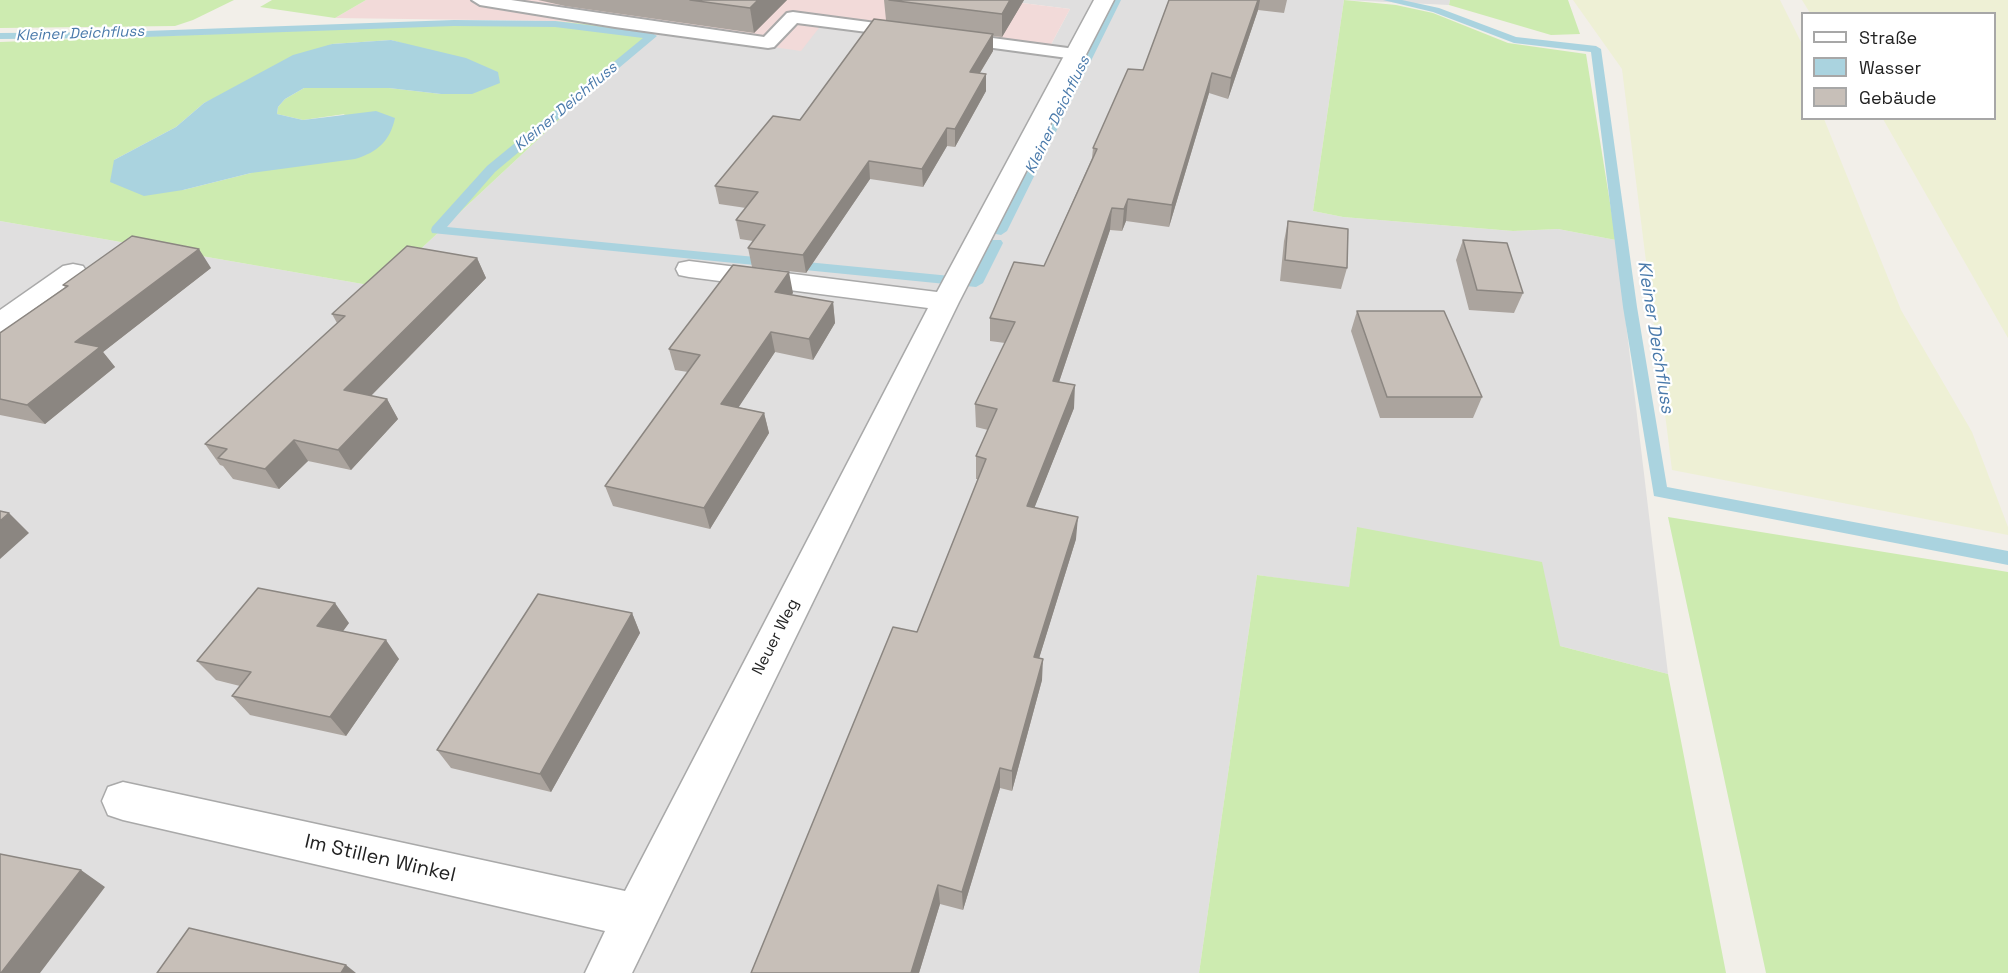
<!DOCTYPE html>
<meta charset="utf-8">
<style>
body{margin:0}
#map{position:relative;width:2008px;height:973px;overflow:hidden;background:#f2efe9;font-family:"Space Grotesk",sans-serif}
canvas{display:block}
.legend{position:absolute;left:1801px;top:12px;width:195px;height:108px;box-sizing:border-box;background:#fff;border:2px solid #a7a7a7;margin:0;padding:8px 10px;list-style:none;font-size:18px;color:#222}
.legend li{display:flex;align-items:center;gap:12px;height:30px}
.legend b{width:30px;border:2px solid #a7a7a7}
</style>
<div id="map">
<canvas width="2008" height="973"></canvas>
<ul class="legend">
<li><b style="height:8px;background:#fff"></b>Straße</li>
<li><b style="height:16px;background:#aad3df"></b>Wasser</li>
<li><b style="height:16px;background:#c7bfb8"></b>Gebäude</li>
</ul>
</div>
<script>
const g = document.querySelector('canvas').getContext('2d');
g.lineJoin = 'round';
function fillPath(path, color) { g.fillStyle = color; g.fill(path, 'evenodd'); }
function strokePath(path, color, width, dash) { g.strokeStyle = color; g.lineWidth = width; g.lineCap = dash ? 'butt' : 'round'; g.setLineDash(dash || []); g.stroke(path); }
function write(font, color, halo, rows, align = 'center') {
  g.font = font + ' "Space Grotesk",sans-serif'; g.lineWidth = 4.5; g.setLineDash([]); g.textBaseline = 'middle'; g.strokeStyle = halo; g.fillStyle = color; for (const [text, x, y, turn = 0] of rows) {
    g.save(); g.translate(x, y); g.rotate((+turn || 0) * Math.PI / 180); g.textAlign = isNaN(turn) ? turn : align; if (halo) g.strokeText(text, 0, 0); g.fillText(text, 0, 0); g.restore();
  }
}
const residential = new Path2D(`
 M998 0H1450L1449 5 1344 0 1313 211 1343 217 1513 231 1558 229 1616 240 1668 674 1560 646 1357 528 1349 588 1257 575 1199 973H0V221L380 287 655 30 822 24 1047 52 1070 9Z`);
const commercial = new Path2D(`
 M366 0H998L1070 9 1047 52 822 24 801 51 655 30 553 21 335 18Z`);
const farmland = new Path2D(`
 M1573 0H1780L1802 44V118L1824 119 1901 310 1972 432 2008 527V535L1672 470 1622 69Z
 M1802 0H2008V338L1883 119 1994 118V14L1810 13Z`);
const grass = new Path2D(`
 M0 0H234L193 20 175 26 0 28Z
 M272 0H366L335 18 260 7Z
 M1344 0 1396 5 1433 13 1508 43 1586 54 1616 240 1558 229 1513 231 1343 217 1313 211Z
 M1450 0H1568L1580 34 1551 35 1449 5Z
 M553 21 655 30 380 287 0 221V42ZM391 40 426 50 472 94H441L389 88H304L285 99 278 107 277 114 303 120 345 114 251 173 183 190 114 160 176 127 204 103 332 44Z
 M1668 517 2008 572V973H1766Z
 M1357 527 1542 562 1560 646 1668 674 1726 973H1199L1257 575 1349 587Z`);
const water = new Path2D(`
 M391 40 466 58 498 72 500 83 472 94H441L389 88H304L285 99 278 107 277 114 303 120 376 111 395 118C390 141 378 152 355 159L251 173 183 190 144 196 110 182 114 160 176 127 204 103 293 55 332 44Z`);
const stream = new Path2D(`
 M1111 0H1121L1007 231 1001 235 996 234 995 231Z
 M1383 0H1402L1439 8 1516 37 1596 46 1601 49 1637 307 1667 487 2008 551V565L1654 496 1623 307 1591 52 1514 43 1433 12Z
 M454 20 555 21 652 33 657 36 495 172 447 227 971 278 991 240H1001L1003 243 983 283 976 287 432 233 431 230 432 227 487 166 643 38 555 27 454 26 117 38 0 39V33L117 32Z`);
const service = new Path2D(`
 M472 0H511L764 37 787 13 793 12 906 27 912 28 915 32 912 36 906 37 797 23 774 47 768 48 615 27 480 5Z
 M955 33 1075 49 1081 50 1084 54 1081 58 1075 59 949 42 946 38 949 34Z`);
const minor = new Path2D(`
 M1094 0H1114L959 302 632 973H585L605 931 123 820 108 815 102 801 108 787 123 782 625 891 928 308 689 277 679 275 676 269 679 263 689 261 937 292Z
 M73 264 83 266 87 272 83 278 10 329 0 332V310L63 266Z`);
const wall = new Path2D(`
 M538 0H787L754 33 565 6Z
 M884 0H1024L1002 37 993 36V51L980 73 986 91 955 147 947 146 923 187 870 179 806 273 752 267 748 248 753 241 740 239 736 220 746 208 719 204 715 186 800 120 886 20Z
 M1169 0H1287L1284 13 1258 10 1228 99 1209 93 1169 227 1126 221 1122 231 1110 230 1059 382 1074 408 1034 508 1076 539 1039 658 1042 680 1012 791 1000 788 963 910 940 904 919 973H751L917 632 978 479H976V456L988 430 976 427 975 404 1005 343 990 341V318L1044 266 1092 158 1093 148 1143 70Z
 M1288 221 1347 268 1341 289 1280 281 1284 241Z
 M1463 240 1523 293 1514 313 1469 310 1456 260Z
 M477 258 486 278 371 396 387 399 398 419 351 470 308 461 279 489 233 479 223 466 220 465 205 444 337 323 332 314Z
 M211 268 103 352 115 367 45 424 0 415V333L65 287 63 285Z
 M793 293 791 295 833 302 835 323 813 360 775 352 738 407 764 413 769 433 710 529 613 506 605 486 688 372 675 370 669 349Z
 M1357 311 1482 397 1473 418H1380L1351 331Z
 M632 613 640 633 551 792 451 768 437 750Z
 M349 623 343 631 399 659 346 736 250 715 232 696 240 686 216 680 197 661Z`);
const shadedWall = new Path2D(`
 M758 0H787L754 33 750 8Z
 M1010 0H1024L1002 37V14Z
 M1258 0H1260L1258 10 1228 99 1231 78Z
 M993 34V51L970 89V72Z
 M1212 73 1209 93 1169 227 1172 205Z
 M986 74V91L955 147V129Z
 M947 128V146L923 187 922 169Z
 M869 161 870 179 806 273 803 255Z
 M1128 199 1126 221 1122 231 1124 209Z
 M1112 208 1110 230 1052 403 1053 381Z
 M199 249 211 268 103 352 115 367 45 424 27 405 75 342Z
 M477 258 486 278 356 411 344 390Z
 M789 272 793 293 779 312 775 292Z
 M833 302 835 323 813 360 809 339Z
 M771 332 775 352 727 425 721 404Z
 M1075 385 1074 408 1026 529 1027 506Z
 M387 399 398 419 351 470 338 450Z
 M764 413 769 433 710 529 704 508Z
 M294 440 308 461 279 489 265 469Z
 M9 513 29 533 0 559V521Z
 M1078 517 1076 539 1033 678 1034 657Z
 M335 603 349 623 332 646 317 626Z
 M632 613 640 633 551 792 540 774Z
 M386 640 399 659 346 736 330 717Z
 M1043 659 1042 680 1012 791V771Z
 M1000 768V788L963 910 962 892Z
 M81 870 105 887 40 973H1Z
 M938 885 940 904 919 973H911Z
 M346 965 356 973H341Z`);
const building = new Path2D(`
 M690 0H758L750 8Z
 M889 0H1010L1002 14Z
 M1169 0H1258L1231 78 1212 73 1172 205 1128 199 1124 209 1112 208 1053 381 1075 385 1027 506 1078 517 1034 657 1043 659 1012 771 1000 768 962 892 938 885 911 973H751L893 627 917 632 986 459 976 456 997 409 975 404 1015 322 990 318 1014 262 1044 266 1097 149 1093 148 1128 69 1143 70Z
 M874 19 993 34 970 72 986 74 955 129 947 128 922 169 869 161 803 255 748 248 765 225 736 220 758 192 715 186 773 116 800 120Z
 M1288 221 1348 229 1347 268 1285 260Z
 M132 236 199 249 75 342 100 347 27 405 0 399V333L68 286 63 285Z
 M1463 240 1507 243 1523 293 1477 290Z
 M407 246 477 258 344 390 387 399 338 450 294 440 265 469 218 458 227 449 205 444 345 316 332 314Z
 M733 265 789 272 775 292 833 302 809 339 771 332 721 404 764 413 704 508 605 486 700 355 669 349Z
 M1357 311H1444L1482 397H1387Z
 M0 511 9 513 0 521Z
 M258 588 335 603 317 626 386 640 330 717 232 696 251 672 197 661Z
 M538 594 632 613 540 774 437 750Z
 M0 854 81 870 1 973H0Z
 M189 928 346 965 341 973H157Z`);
const farWaternames = [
 ["Kleiner Deichfluss",80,34,-2],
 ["Kleiner Deichfluss",566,107,-40],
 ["Kleiner Deichfluss",1058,115,-64]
];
const streetNames = [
 ["Neuer Weg",776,637,-63]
];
const waterNames = [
 ["Kleiner Deichfluss",1655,337,81]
];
const nearStreetnames = [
 ["Im Stillen Winkel",380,859,13]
];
fillPath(residential, '#e0dfdf');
fillPath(commercial, '#f2dad9');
fillPath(farmland, '#eef0d5');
fillPath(grass, '#cdebb0');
fillPath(water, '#aad3df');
fillPath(stream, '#aad3df');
strokePath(service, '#a9a9a9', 4);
strokePath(minor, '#a9a9a9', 3);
fillPath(service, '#fff');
fillPath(minor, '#fff');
fillPath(wall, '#aba49e');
fillPath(shadedWall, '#8b8681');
fillPath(building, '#c7bfb8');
strokePath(building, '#8b8681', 1.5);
write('italic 15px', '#4a7aab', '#fff', farWaternames);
write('16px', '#222', '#fff', streetNames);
write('italic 18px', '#4a7aab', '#fff', waterNames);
write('20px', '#222', '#fff', nearStreetnames);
</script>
